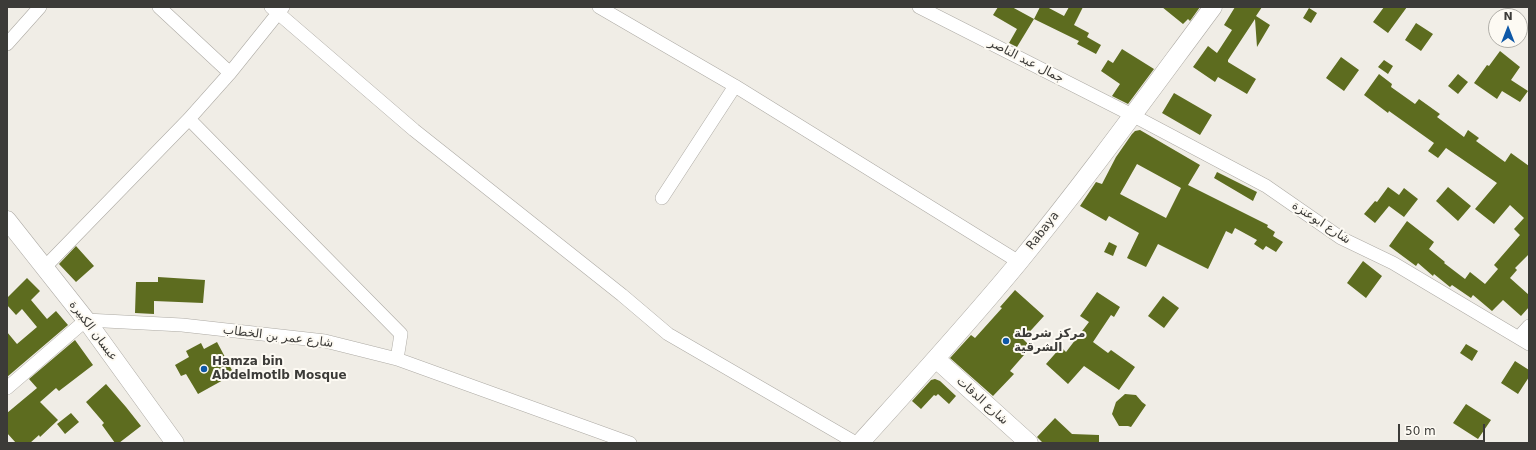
<!DOCTYPE html>
<meta charset="utf-8">
<style>
body{margin:0}
#map{position:relative;width:1536px;height:450px;overflow:hidden;background:#f0ede6;font-family:"DejaVu Sans",sans-serif}
canvas{display:block}
.frame{position:absolute;inset:0;border:8px solid #3c3b38;pointer-events:none}
.north{position:absolute;left:1488px;top:8px;width:40px;height:40px;box-sizing:border-box;background:#fdfaf3;border:1px solid #b0aea8;border-radius:50%;rotate:0deg;font-size:11px;font-weight:700;line-height:16px;text-align:center;color:#3c3b38}
.north::after{content:'';display:block;margin:auto;width:14px;height:18px;background:#0e58a7;clip-path:polygon(50% 0,100% 100%,50% 72%,0 100%)}
.scale{position:absolute;left:1398px;top:424px;width:87px;height:18px;box-sizing:border-box;border:2px solid #3c3b38;border-top:0;padding-left:5px;font-size:12px;line-height:14px;white-space:nowrap;color:#3c3b38;-webkit-text-stroke:3px #fdfaf3;paint-order:stroke}
</style>
<div id="map">
<canvas width="1536" height="450"></canvas>
<div class="frame"></div>
<div class="north">N</div>
<div class="scale">50 m</div>
</div>
<script>
const g = document.querySelector('canvas').getContext('2d');
g.lineJoin = 'round';
function fillPath(path, color) { g.fillStyle = color; g.fill(path, 'evenodd'); }
function strokePath(path, color, width, dash) { g.strokeStyle = color; g.lineWidth = width; g.lineCap = dash ? 'butt' : 'round'; g.setLineDash(dash || []); g.stroke(path); }
function write(font, color, halo, rows, align = 'center') {
  g.font = font + ' "DejaVu Sans",Cairo,sans-serif'; g.lineWidth = 4; g.setLineDash([]); g.textBaseline = 'middle'; g.strokeStyle = halo; g.fillStyle = color; for (const [text, x, y, turn = 0] of rows) {
    g.save(); g.translate(x, y); g.rotate((+turn || 0) * Math.PI / 180); g.textAlign = isNaN(turn) ? turn : align; if (halo) g.strokeText(text, 0, 0); g.fillText(text, 0, 0); g.restore();
  }
}
const building = new Path2D(`
 M998 7H1012L1034 19 1017 47 1009 43 1017 29 993 15Z
 M1040 7H1047L1064 16 1069 7H1083L1074 25 1089 33 1087 37 1101 45 1096 54 1077 44 1079 41 1034 19Z
 M1162 7H1200L1190 21 1188 19 1183 24Z
 M1235 7H1262L1256 16 1270 25 1257 47 1255 19 1228 60V62L1256 79 1247 94 1218 77 1215 82 1193 67 1208 46 1217 53 1232 30 1224 25Z
 M1384 7H1407L1388 33 1373 22Z
 M1309 8 1317 13 1311 23 1303 18Z
 M1416 23 1433 34 1421 51 1405 40Z
 M1122 49 1154 69 1128 104 1112 96 1120 84 1101 71 1108 60 1113 63Z
 M1500 51 1520 67 1511 80 1528 91 1520 102 1502 91 1497 99 1474 83 1487 65 1489 66Z
 M1341 57 1359 70 1344 91 1326 78Z
 M1384 60 1393 66 1388 74 1378 67Z
 M1379 74 1392 84 1391 87 1415 104 1419 99 1440 114 1437 117 1464 137 1468 130 1479 138 1476 141 1505 162 1511 153 1529 166V254L1515 268 1517 270 1510 278 1529 295V307L1521 316 1503 300 1492 311 1473 295 1471 298 1452 285 1450 287 1434 274 1433 276 1418 263 1416 266 1389 246 1407 221 1434 242 1429 249 1445 262 1444 263 1465 279 1470 272 1485 284 1498 269 1494 265 1520 235 1514 229 1524 218 1510 205 1494 224 1475 209 1497 183 1446 148 1438 158 1428 151 1434 143 1389 111 1388 113 1364 95Z
 M1458 74 1468 82 1458 94 1448 86Z
 M1174 93 1212 115 1200 135 1162 113Z
 M1140 130 1200 165 1188 185 1268 225 1267 227 1275 232 1273 236 1283 242 1276 252 1266 246 1263 250 1254 244 1257 240 1235 228 1232 234 1226 231 1208 269 1158 244 1146 267 1127 258 1139 233 1109 216 1106 221 1080 206 1096 182 1102 184 1116 157 1132 134 1135 131ZM1137 164 1181 188 1166 218 1120 194Z
 M1217 172 1257 192 1253 201 1214 178Z
 M1388 187 1399 195 1404 188 1418 199 1404 217 1389 206 1375 223 1364 214 1375 201 1377 202Z
 M1448 187 1471 206 1458 221 1436 201Z
 M1109 242 1117 246 1113 256 1104 252Z
 M76 246 94 266 76 282 59 264Z
 M1363 261 1382 276 1366 298 1347 283Z
 M158 277 205 280 203 303 154 301V314L135 313 136 282H158Z
 M27 278 40 291 31 300 47 319 56 311 68 325 7 377V332L17 344 37 327 22 309 16 315 7 305V298Z
 M1015 290 1044 316 1023 339 1031 347 1010 371 1014 374 993 396 950 358 971 335 975 338 1002 308 1000 307Z
 M1097 292 1120 307 1114 317 1111 315 1093 342 1108 353 1111 350 1135 367 1119 390 1084 366 1068 384 1046 364 1061 347 1066 352 1089 322 1080 316Z
 M1163 296 1179 308 1164 328 1148 316Z
 M75 340 93 365 59 391 56 388 40 402 58 420 40 437 39 435 30 443H16L7 433V413L37 388 29 379Z
 M217 342 234 374 198 394 186 374 181 376 175 365 189 357 186 351 201 343 204 349Z
 M1466 344 1478 351 1472 361 1460 353Z
 M1515 361 1529 370V377L1518 394 1501 383Z
 M935 379 940 381 956 396 949 404 938 394 936 396 934 395 921 409 912 401 931 380Z
 M106 384 126 407 141 426 119 443H115L102 425 104 423 86 402Z
 M1125 394 1136 395 1142 402 1146 405 1131 427 1128 426H1119L1112 414 1116 402Z
 M1466 404 1491 420 1478 439 1453 423Z
 M71 413 79 422 65 434 57 424Z
 M1055 418 1072 434 1099 435V443H1043L1037 437Z`);
const street = new Path2D(`
 M159 7 230 73
 M271 7 414 130 622 295 668 334 856 443
 M599 7 735 86 1019 262
 M919 7 1132 115 1266 186 1341 238 1393 263 1529 344
 M7 44 40 7
 M189 119 401 334 397 359
 M662 198 735 86
 M45 267 189 119 230 73 283 7
 M1519 337 1529 326
 M7 388 86 320 182 325 325 341 397 359 630 443`);
const secondary = new Path2D(`
 M7 220 86 320 175 443
 M936 359 1029 443
 M860 443C914 383 968 324 1019 262 1087 179 1149 93 1213 7`);
const markers = [
 [1006,341,4,"#0e58a7"],
 [204,369,4,"#0e58a7"]
];
const streetNames = [
 ["جمال عبد الناصر",1026,61,27],
 ["شارع ابوعنزة",1321,223,33],
 ["Rabaya",1043,231,-52],
 ["عبسان الكبيرة",93,331,53],
 ["شارع عمر بن الخطاب",278,337,7],
 ["شارع الدقات",982,401,42]
];
const poiNames = [
 ["مركز شرطة",1014,334],
 ["الشرقية",1014,348],
 ["Hamza bin",212,362],
 ["Abdelmotlb Mosque",212,376]
];
fillPath(building, '#5d6c1f');
strokePath(street, '#adaaa4', 14);
strokePath(secondary, '#adaaa4', 19);
strokePath(street, '#fff', 13);
strokePath(secondary, '#fff', 18);
for (const [x, y, r, color] of markers) { const dot = new Path2D(); dot.arc(x, y, r, 0, 2 * Math.PI); g.fillStyle = color; g.fill(dot); strokePath(dot, '#fdfaf3', 1.5); }
write('12px', '#3c3b38', '#fdfaf3', streetNames);
write('bold 12px', '#3c3b38', '#fdfaf3', poiNames, 'left');
</script>
